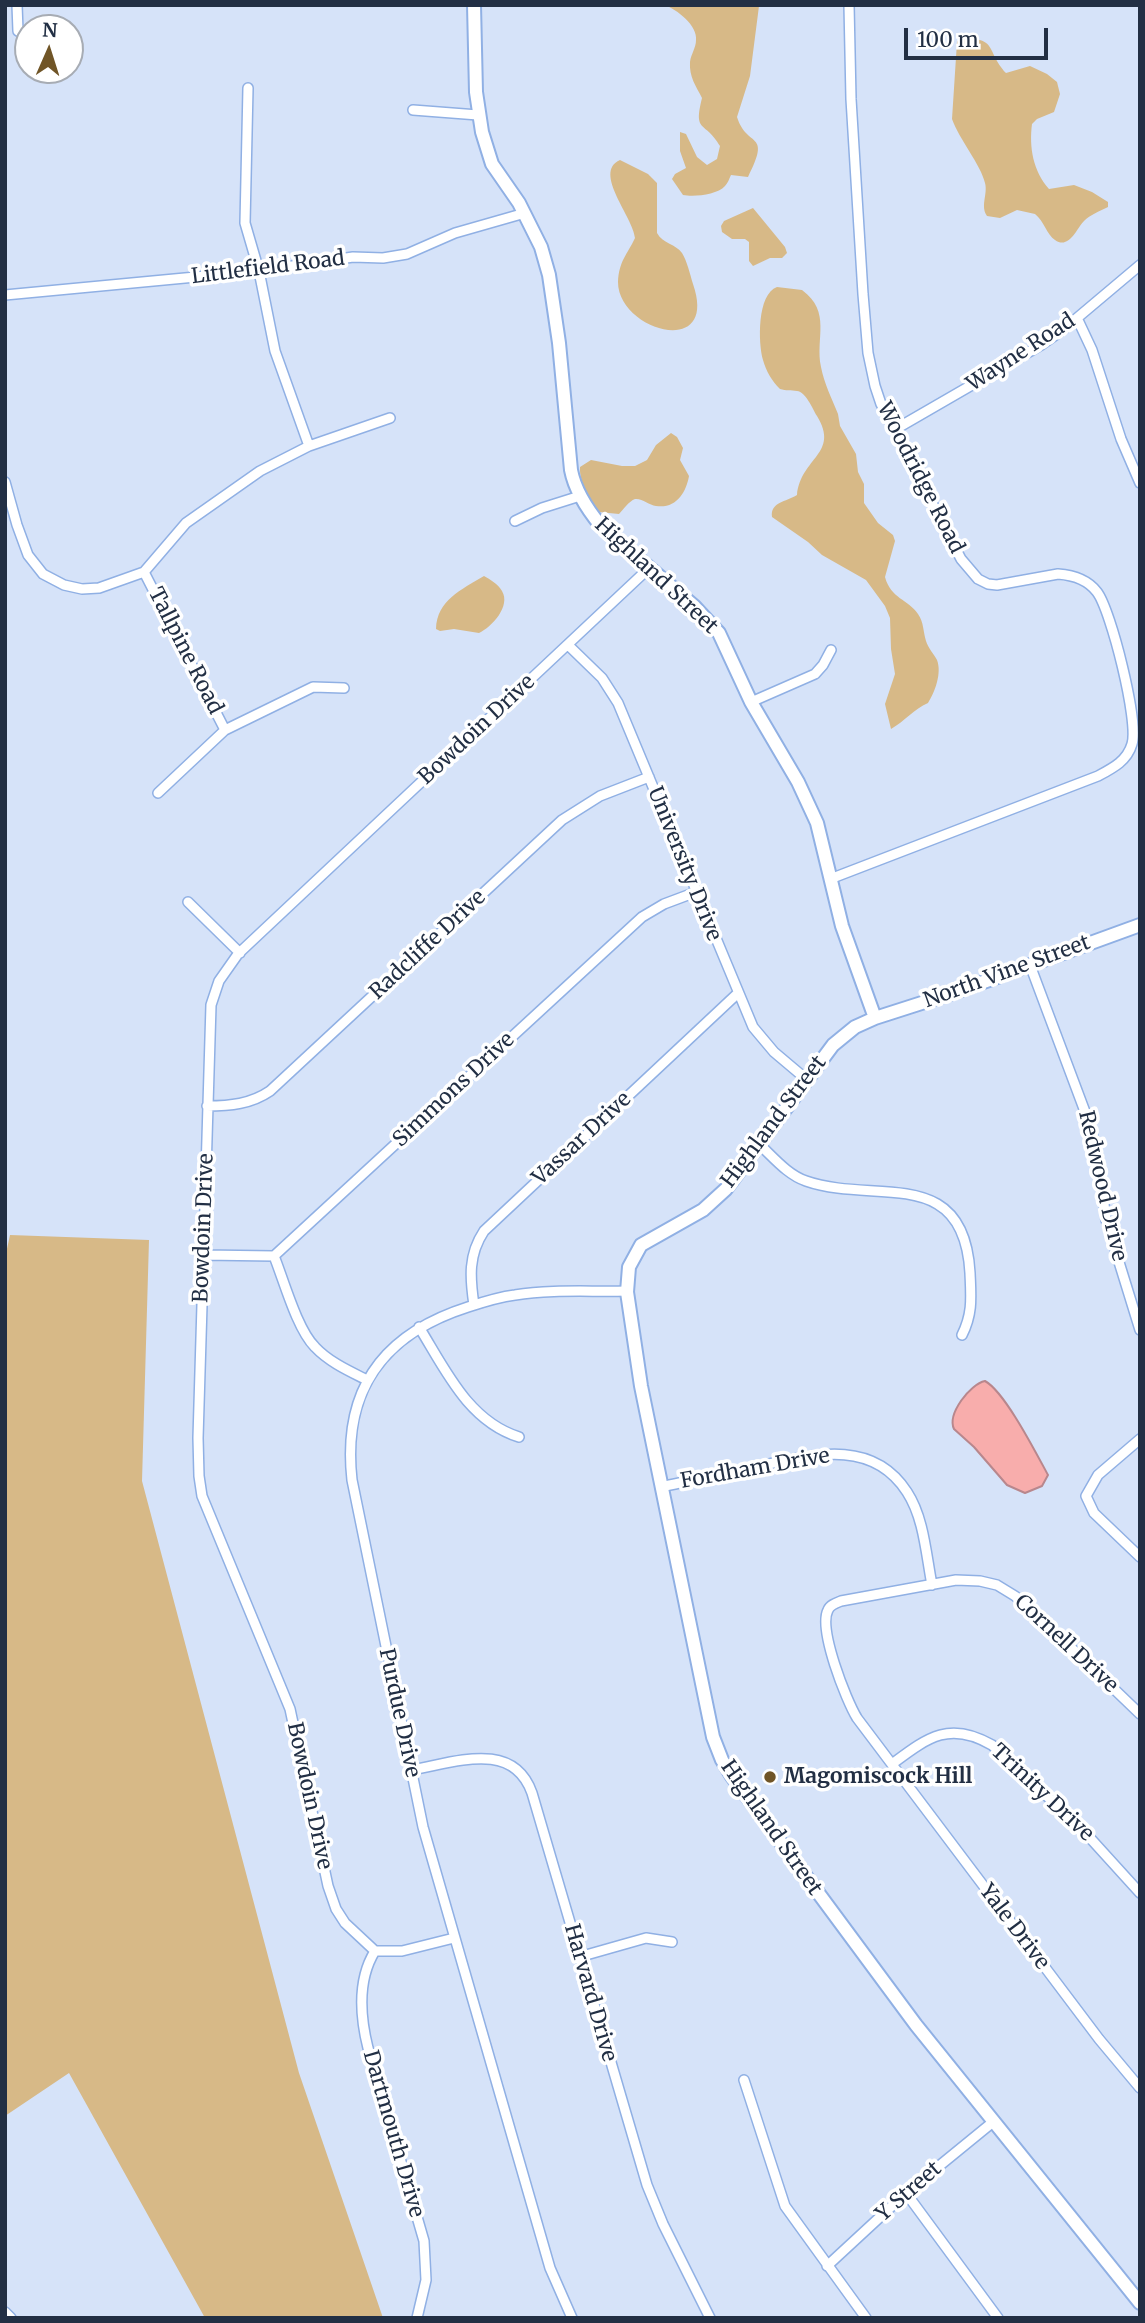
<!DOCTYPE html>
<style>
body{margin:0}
#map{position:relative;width:1145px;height:2323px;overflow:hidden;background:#d6e3f9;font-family:Merriweather,serif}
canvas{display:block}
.frame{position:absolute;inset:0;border:7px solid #222f44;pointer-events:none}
.north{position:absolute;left:14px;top:14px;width:70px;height:70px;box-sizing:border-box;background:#fff;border:2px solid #a7acb4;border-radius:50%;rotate:3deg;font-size:19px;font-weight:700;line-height:28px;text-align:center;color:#222f44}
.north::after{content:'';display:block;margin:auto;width:24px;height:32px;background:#705527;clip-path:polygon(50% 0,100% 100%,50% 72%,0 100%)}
.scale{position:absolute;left:904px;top:28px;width:144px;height:32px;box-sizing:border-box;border:4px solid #222f44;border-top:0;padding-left:9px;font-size:21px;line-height:24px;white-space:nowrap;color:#222f44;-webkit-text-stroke:5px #fff;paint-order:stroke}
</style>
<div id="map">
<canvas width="1145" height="2323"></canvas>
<div class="frame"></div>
<div class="north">N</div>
<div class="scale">100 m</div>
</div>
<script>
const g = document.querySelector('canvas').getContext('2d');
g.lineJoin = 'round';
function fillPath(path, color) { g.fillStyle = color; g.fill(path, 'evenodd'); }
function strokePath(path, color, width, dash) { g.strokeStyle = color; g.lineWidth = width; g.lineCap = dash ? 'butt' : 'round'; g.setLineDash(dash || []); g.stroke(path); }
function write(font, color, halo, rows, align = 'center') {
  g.font = font + ' Merriweather,serif'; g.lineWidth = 7; g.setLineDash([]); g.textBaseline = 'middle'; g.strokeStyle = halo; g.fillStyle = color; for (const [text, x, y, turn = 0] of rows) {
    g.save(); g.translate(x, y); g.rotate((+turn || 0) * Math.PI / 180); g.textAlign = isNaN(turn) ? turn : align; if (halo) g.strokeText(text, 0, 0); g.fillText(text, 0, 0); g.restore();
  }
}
const green = new Path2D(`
 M664 5 759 6 750 76 737 117C747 149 772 130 748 177L731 175C729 179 728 183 725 186 717 195 694 197 683 195L672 179 675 174 686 168 680 151V132L686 134 697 157 707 165 717 159 720 146C705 120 693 134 702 98 696 86 689 77 690 62 691 54 696 48 696 40 698 26 677 9 664 5Z
 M960 38C999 38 985 50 1006 73L1030 66 1047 74 1057 82 1060 94 1054 112 1037 119 1032 124C1029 147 1033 171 1049 189L1074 185 1092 192 1108 202V207C1100 211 1090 215 1084 221 1077 228 1069 250 1055 240 1047 235 1044 221 1035 214L1017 210 1000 218 987 216C980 206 988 194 985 183 981 165 959 139 952 119L957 42Z
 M620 160 648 174 657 183V233C663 244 676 244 682 253 687 261 690 274 693 284 719 359 618 331 618 282 619 261 627 255 635 238 634 218 592 172 620 160Z
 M753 208 785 247 787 253 782 258H770L753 266 749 261V242L745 239H732L722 232 721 226 724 221Z
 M777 287 802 290C832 312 815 338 821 367 824 383 832 399 838 414L840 426 856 454 858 472 864 484V503L878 523 893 535 895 541 885 577C891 599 908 599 918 614 924 623 923 631 926 641 928 648 934 654 937 660 942 673 935 692 928 703 914 709 905 721 891 729L885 704 895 674 891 649 890 618 885 606 866 580 822 555 808 542 772 517C770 502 786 502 797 495 801 457 840 454 817 416 812 408 806 392 797 391 791 390 786 391 780 389 772 381 766 371 763 360 758 343 757 294 777 287Z
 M671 433 677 437 683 448 680 460 689 476C686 493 676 509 656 506 649 505 642 498 635 499 629 501 623 510 619 514L599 512C590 500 579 482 580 467L591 460 622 466H635L647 460 656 445Z
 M484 576C491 580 498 584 502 591 511 606 492 627 479 633L454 629 440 631 436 629C437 600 461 590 484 576Z
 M10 1235 149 1240 142 1481 299 2073 383 2318H205L69 2073 5 2116V1258Z`);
const water = new Path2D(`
 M985 1381C1005 1392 1036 1453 1048 1475L1042 1486 1025 1493 1007 1485 974 1447 954 1429C947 1414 970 1384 985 1381Z`);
const street = new Path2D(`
 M17 5 18 31
 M248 88 245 223 259 271 275 351 309 446
 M413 110 478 115
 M5 295 259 271 353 257 383 258 407 254 455 233 525 213
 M1077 318 1092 350 1121 439 1140 483
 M894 430 1041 345 1064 329 1140 265
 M5 482 17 525 28 555 43 574 64 585 82 589 99 588 144 572 186 523 260 471 309 446 390 418
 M515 521 542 508 580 496
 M144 572 225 730
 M568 645 602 678 618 703 753 1027 774 1052 806 1079
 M751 702 815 674 823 665 831 650
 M158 793 225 730 313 687 344 688
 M830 879 1098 776C1113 768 1127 761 1132 744 1139 722 1111 610 1097 592 1088 580 1072 575 1058 574L997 585 988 584 978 579 961 559 881 404 875 386 868 353 863 294 851 99 849 5
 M188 902 240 953
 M1030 965 1090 1125 1098 1157 1106 1220 1140 1330
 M207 1106C230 1106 251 1104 270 1091L562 820 600 796 649 777
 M760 1145C774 1158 788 1175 806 1181 874 1205 964 1163 970 1273 971 1297 973 1313 962 1335
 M203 1255 274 1256 642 917 664 904 696 892
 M274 1256C284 1281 297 1329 315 1347 329 1362 349 1371 367 1380
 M474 1305C470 1278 468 1255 484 1231L737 994
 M419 1327C445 1369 468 1421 519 1437
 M1140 1439 1098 1475 1086 1496 1094 1513 1140 1557
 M661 1487C692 1480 724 1474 755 1467 808 1456 871 1436 907 1492 924 1518 926 1554 932 1585
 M1140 1714 1034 1612 1015 1596 997 1585 980 1581 956 1580 841 1601C836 1603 830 1605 828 1610 818 1629 846 1700 857 1718L1099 2039 1140 2088
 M892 1764C927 1738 949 1720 992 1745L1081 1828 1140 1893
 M411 1770C454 1763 513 1739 532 1793L647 2185 663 2224 710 2318
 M454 1938 402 1951H375L345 1923 336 1909 328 1886 290 1709 202 1496 199 1476 198 1438 211 1005 219 981 238 954 648 569
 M375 1951C357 1980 360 2016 368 2048L424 2241 426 2280 417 2318
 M579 1957 646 1938 672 1942
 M744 2080 785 2206 866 2318
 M906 2193 998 2318
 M827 2266 906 2193 993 2122
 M5 2312 11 2318
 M572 2318 550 2268 423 1827 352 1480C342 1390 383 1334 468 1307 483 1302 499 1297 515 1295 552 1289 590 1292 627 1291`);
const secondary = new Path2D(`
 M474 5 476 92 482 132 492 164 519 203 541 247 549 275 559 343 571 470C575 491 587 509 601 526L694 606 719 633 751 702 798 782 817 823 842 926 875 1018 855 1027 833 1045 726 1189 703 1210 641 1245 629 1267 627 1292 641 1386 713 1737 722 1760 731 1775 916 2025 1140 2303
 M875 1018 956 992 1140 925`);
const markers = [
 [770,1777,7,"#705527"]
];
const streetNames = [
 ["Littlefield Road",268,268,-7],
 ["Wayne Road",1021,353,-33],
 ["Woodridge Road",920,478,63],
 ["Highland Street",656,576,43],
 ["Tallpine Road",185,651,63],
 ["Bowdoin Drive",477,730,-43],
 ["University Drive",684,864,68],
 ["Radcliffe Drive",428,945,-43],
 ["North Vine Street",1007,972,-20],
 ["Simmons Drive",454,1090,-43],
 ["Highland Street",774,1122,-53],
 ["Vassar Drive",582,1139,-43],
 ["Redwood Drive",1102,1186,77],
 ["Bowdoin Drive",204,1228,-88],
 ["Fordham Drive",755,1469,-10],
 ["Cornell Drive",1066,1644,43],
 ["Purdue Drive",399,1713,78],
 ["Trinity Drive",1042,1793,43],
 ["Bowdoin Drive",309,1796,78],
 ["Highland Street",771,1828,55],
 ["Yale Drive",1014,1927,53],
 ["Harvard Drive",590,1993,74],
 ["Dartmouth Drive",393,2134,74],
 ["Y Street",909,2192,-41]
];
const poiNames = [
 ["Magomiscock Hill",784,1777]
];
fillPath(green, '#d7b987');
fillPath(water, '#f8adac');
strokePath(water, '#b8878d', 2);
strokePath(street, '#90b0e4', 12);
strokePath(secondary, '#90b0e4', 16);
strokePath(street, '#fff', 9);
strokePath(secondary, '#fff', 12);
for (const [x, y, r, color] of markers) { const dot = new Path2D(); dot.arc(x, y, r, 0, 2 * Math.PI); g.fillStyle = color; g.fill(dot); strokePath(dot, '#fff', 2.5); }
write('21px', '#222f44', '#fff', streetNames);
write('bold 21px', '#222f44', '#fff', poiNames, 'left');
</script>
